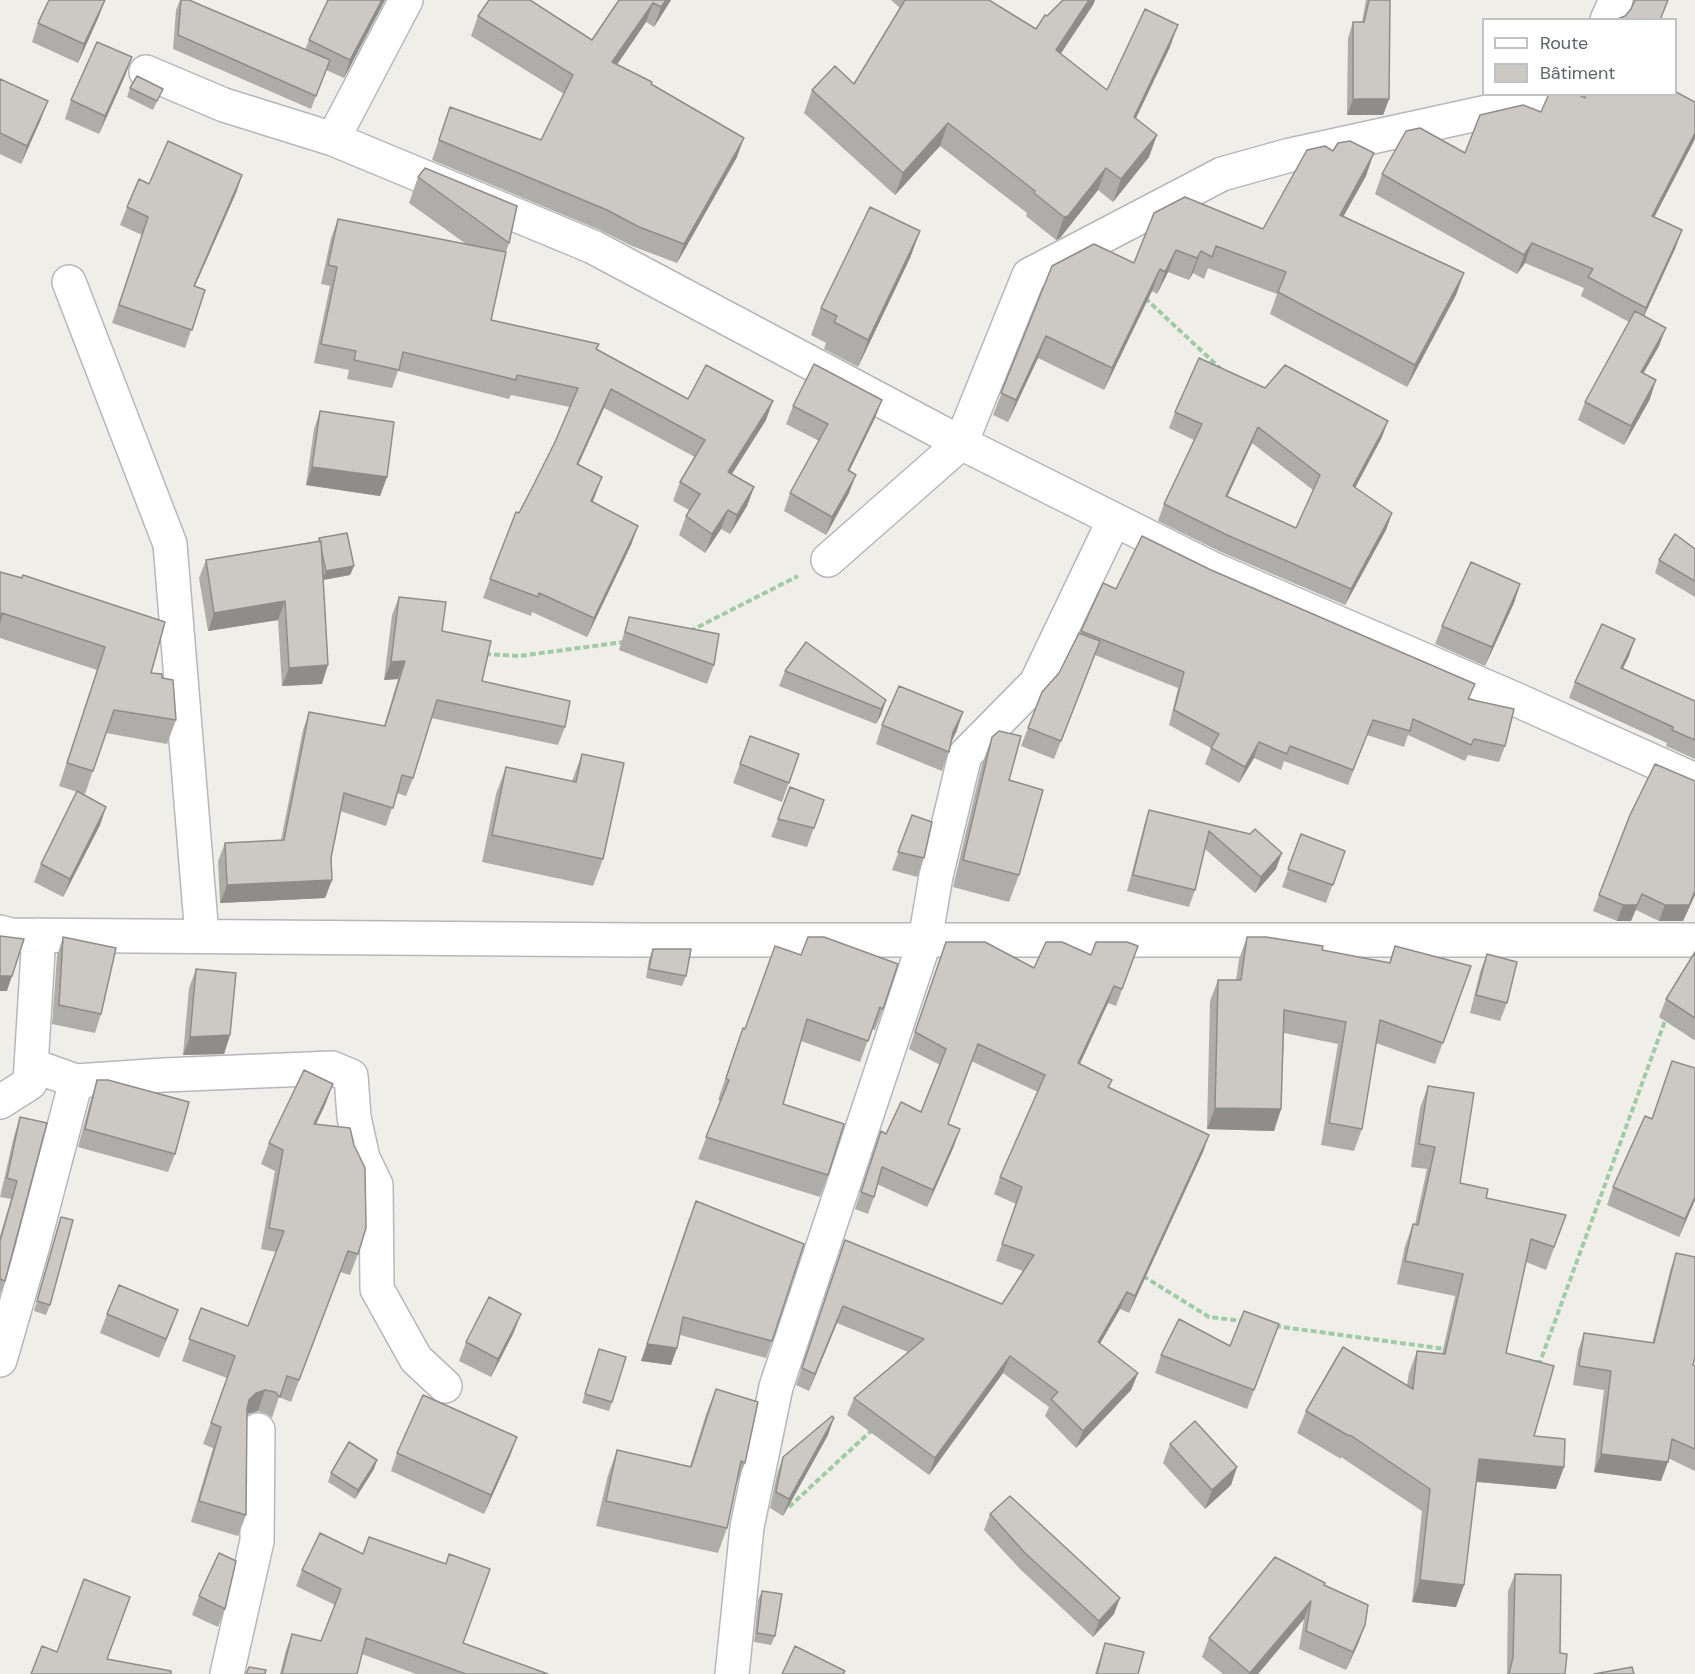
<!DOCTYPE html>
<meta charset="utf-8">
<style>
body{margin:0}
#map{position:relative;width:1695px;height:1674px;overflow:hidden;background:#f0eee8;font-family:"DM Sans",sans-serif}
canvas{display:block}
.legend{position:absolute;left:1482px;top:18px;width:195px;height:78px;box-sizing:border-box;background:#fff;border:2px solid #bfc1c2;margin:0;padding:8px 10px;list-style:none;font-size:18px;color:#5f6367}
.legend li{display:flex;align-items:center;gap:12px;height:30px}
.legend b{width:30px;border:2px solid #bfc1c2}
</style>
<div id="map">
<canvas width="1695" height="1674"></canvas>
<ul class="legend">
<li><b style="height:8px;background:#fff"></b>Route</li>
<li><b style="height:16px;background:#ccc9c4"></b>Bâtiment</li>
</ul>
</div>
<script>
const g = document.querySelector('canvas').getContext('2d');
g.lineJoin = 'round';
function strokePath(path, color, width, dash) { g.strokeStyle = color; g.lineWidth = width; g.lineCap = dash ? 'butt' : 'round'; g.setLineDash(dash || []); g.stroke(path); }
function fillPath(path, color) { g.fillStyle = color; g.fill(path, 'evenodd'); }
const path = new Path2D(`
 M1145 298 1223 371
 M690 631 798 576
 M485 654 519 656 624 642
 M1143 1276 1209 1317 1243 1321
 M1275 1326 1445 1349
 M1536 1362H1540L1666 1018
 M789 1507 872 1430`);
const street = new Path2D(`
 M1607 20 1616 0
 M146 72 224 105 333 139 593 247 961 443 1213 569 1515 699 1695 780
 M333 139 406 0
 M69 282 170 544 202 936
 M828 560 961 443 1029 275 1222 174 1290 155 1514 106 1543 94
 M0 932 11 935 638 940H1695
 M31 1065 76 1081 164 1075 332 1068 351 1076 354 1117 363 1158 376 1185 377 1289 416 1359 445 1386
 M0 1102 30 1083 39 935
 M0 1360 32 1249 76 1081
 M227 1674 257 1541 258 1430
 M732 1674 747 1527 776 1387 925 940 936 876 965 755 1036 683 1114 520`);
const wall = new Path2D(`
 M180 0H189L305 50 309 40 328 0H385L344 78 326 70 311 109 173 49 176 10Z
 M619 0H671L654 27 646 22 617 65 651 84 737 157 677 263 632 246 600 230 432 160 450 107 541 140 564 94 471 36 478 16 592 40Z
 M891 0H989L1036 29 1063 0H1095L1093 5 1060 54 1107 90 1170 47 1136 118 1149 157 1113 202 1098 190 1060 238 1056 240 1026 216 1027 213 940 146 895 195 804 113 812 90 854 84 900 8Z
 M1366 0H1390L1389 99 1383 115H1347L1348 38 1353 22H1362Z
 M99 16 78 63 32 42 38 23Z
 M132 57 125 76 99 134 65 119 71 100Z
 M0 79 41 119 21 164 0 154Z
 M130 88 163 89 153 110 127 97Z
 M1585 98 1695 102V139L1654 217 1682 230 1675 249 1644 316 1659 346 1643 373 1650 399 1624 445 1578 420 1585 402 1629 322 1581 296 1584 288 1525 263 1517 274 1375 194 1382 174 1465 153 1541 112Z
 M242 175 236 193 195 286 205 290 185 348 112 323 142 235 120 225 127 207 149 184Z
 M1366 176 1343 216 1464 273 1456 295 1407 387 1270 314 1277 294 1208 268 1204 279 1193 273 1189 280 1168 272 1157 294 1152 291 1104 390 1038 358 1008 422 993 415 1052 266 1134 263 1154 213 1263 229Z
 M418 177 509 243 506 252 491 320 597 349 688 399 766 420 732 474 754 487 747 506 730 534 721 529 705 553 679 535 686 516 689 510 673 501 680 482 695 457 604 408 578 465 595 496 593 502 638 526 631 545 587 637 532 612 531 616 483 598 490 579 519 513 555 442 570 407 511 395 509 399 398 371 392 388 347 379 349 370 314 363 330 286 321 284 331 238 338 219 466 244 409 203Z
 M920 231 910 258 858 367 824 349 826 343 811 335 821 308Z
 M1265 388 1382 437 1355 488 1392 513 1386 530 1345 605 1221 552 1158 521 1164 504 1194 440 1169 428 1175 412ZM1252 443 1313 490 1296 528 1227 496Z
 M882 400 875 418 849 471V493L826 535 784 511 790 493 819 441 786 424 793 406Z
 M320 411 387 477 380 496 306 485 314 429Z
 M319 538 354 566 350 575 324 580 322 684 282 686 278 620 208 631 199 578 206 560 318 542Z
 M1695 549V597L1655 573 1659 560Z
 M0 572 151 673 162 678 176 720 167 744 106 733 85 794 78 792 106 807 100 825 63 897 34 882 41 864 77 792 59 786 97 670 0 638Z
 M1103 583 1116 589 1470 699 1505 746 1499 762 1468 755 1465 761 1408 735 1404 747 1367 735 1348 785 1284 761 1281 770 1254 758 1239 783 1205 764 1211 748 1169 725 1178 688 1095 655 1054 759 1021 746 1028 728 1059 673 1080 633Z
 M1520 584 1514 603 1485 666 1435 644 1442 626Z
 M399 597 442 631 482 681 565 727 558 745 431 718 413 778 406 796 397 793 386 826 340 811 331 858 332 880 325 898 220 903 218 861 225 843 281 840 303 730 309 712 384 726 398 679 384 680 392 615Z
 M629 617 714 665 707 684 619 650Z
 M1629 656 1623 668 1695 701V759L1666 746 1667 743 1569 698 1575 682Z
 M785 671 886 700 881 715 876 724 779 686Z
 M882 725 957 730 951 742 949 752 942 771 876 744Z
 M750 736 799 754 782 802 733 783Z
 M992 737 1009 780 1019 875 1009 902 953 887 982 764Z
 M582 754 603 859 593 886 482 862 496 794 506 767 572 781Z
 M1695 781V895L1683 921H1659L1636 910 1631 921H1617L1593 911 1599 895Z
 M790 787 824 800 807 847 771 837Z
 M1149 810 1250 834 1276 869 1255 893 1205 849 1195 890 1189 907 1127 891 1144 826Z
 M912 815 924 858 917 877 892 870Z
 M1301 834 1345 851 1326 903 1282 887Z
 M63 937 101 1014 95 1033 52 1024 57 956Z
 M1247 937 1322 950 1389 963 1395 946 1471 966 1435 1064 1376 1043 1362 1129 1354 1151 1321 1145 1338 1044 1284 1033 1281 1109 1274 1131 1207 1129 1210 1001 1218 980H1236L1239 959Z
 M946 942 1034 968 1138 946 1116 1006 1108 1003 1080 1064 1112 1080 1109 1088 1209 1135 1203 1152 1129 1313 1120 1309 1100 1344 1138 1373 1131 1390 1076 1448 1045 1416 1049 1407 1003 1373 929 1475 847 1415 854 1398 908 1352 837 1323 809 1391 796 1385 845 1240 1002 1304 1023 1271 996 1261 1016 1204 994 1194 1000 1177 1038 1092 971 1061 948 1124 954 1146 927 1207 877 1184 874 1197 868 1214 855 1209 881 1131 886 1134 921 1112 940 1065 909 1049Z
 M775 946 883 1009 875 1030 872 1029 860 1062 801 1041 783 1104 828 1175 820 1197 698 1159 720 1101 718 1100 735 1050 745 1029Z
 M653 949 686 976 682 986 646 978 649 959Z
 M1695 952V1039L1694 1040 1659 1017 1666 999Z
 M1487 954 1507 1003 1500 1021 1470 1013 1480 972Z
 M196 969 230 1035 224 1054 183 1055 189 988Z
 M97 1080 175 1154 168 1172 78 1147 91 1099Z
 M1428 1086 1460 1183 1486 1198 1566 1215 1546 1270 1526 1262 1506 1353 1534 1436 1556 1489 1476 1482 1464 1585 1456 1607 1412 1602 1422 1511 1341 1457V1459L1297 1433 1306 1411 1407 1385 1409 1373 1417 1351 1442 1354 1455 1296 1397 1284 1405 1246 1413 1224H1415L1427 1169 1411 1167 1420 1108Z
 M325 1105 316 1124 358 1254 350 1275 340 1272 291 1402 279 1397 272 1418 267 1414 258 1411 248 1414 247 1416 246 1515 238 1536 191 1522 213 1448 203 1444 227 1378 182 1361 201 1308 248 1326 276 1252 261 1249 275 1171 261 1164 269 1143Z
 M20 1117 47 1123 5 1281 0 1294V1236L11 1199 0 1197 14 1136Z
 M1613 1187 1695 1200 1679 1237 1607 1205Z
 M61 1217 50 1305 46 1315 34 1311Z
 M689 1218 772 1341 766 1358 680 1335 677 1348 671 1365 641 1361Z
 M1676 1253 1693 1365 1695 1366V1471L1668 1458 1661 1481 1594 1472 1604 1390 1573 1385 1578 1351 1584 1333 1652 1343 1670 1271Z
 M178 1310 159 1358 100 1333 107 1314Z
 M1279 1324 1247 1409 1155 1373 1161 1355 1230 1346Z
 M514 1332 491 1377 459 1361 466 1342Z
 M599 1349 612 1402 609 1411 582 1403Z
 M716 1389 745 1463 735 1488 727 1528 718 1553 596 1526 608 1475 617 1450 690 1466 706 1414Z
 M828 1435 783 1516 770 1508 777 1474 783 1457Z
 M517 1437 510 1456 484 1514 391 1471 397 1453Z
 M1170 1444 1237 1467 1231 1485 1205 1509 1163 1463Z
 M374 1469 355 1499 328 1482 331 1473Z
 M990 1514 1114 1614 1093 1637 1020 1569 984 1530Z
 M302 1570 463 1643 548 1674H416L362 1654 357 1674H280L286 1650 292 1634 321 1641 335 1605 296 1586Z
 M1515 1574 1560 1653 1565 1674H1507L1508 1591Z
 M1325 1585 1365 1625 1358 1644 1346 1670 1299 1649 1304 1619 1258 1674H1223L1202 1657 1209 1638Z
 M762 1591 775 1636 771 1645 754 1642 758 1600Z
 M199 1596 225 1609 218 1627 192 1615Z
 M1105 1643 1138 1674H1095L1099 1661Z`);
const shadedWall = new Path2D(`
 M105 0 99 16 78 63 84 44Z
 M382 0H385L344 78 350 60Z
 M666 0H671L654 27 661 7Z
 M1089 0H1095L1093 5 1048 73 1056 50Z
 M653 3 646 22 605 82 612 62Z
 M1178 25 1170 47 1126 139 1134 117Z
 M132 57 125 76 99 134 105 116Z
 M1353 99H1389L1383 115H1347Z
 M48 101 41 119 21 164 27 146Z
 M948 123 940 146 895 195 903 173Z
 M1695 133V139L1645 235 1652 216Z
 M1157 135 1149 157 1113 202 1121 179Z
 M744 138 737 157 677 263 684 244Z
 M1374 153 1366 176 1332 237 1340 215Z
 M1106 168 1098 190 1060 238 1056 240 1064 217Z
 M242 175 236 193 187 304 194 286Z
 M1682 230 1675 249 1639 327 1646 308Z
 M920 231 910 258 858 367 868 340Z
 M1532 243 1525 263 1517 274 1524 255Z
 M1176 250 1168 272 1157 294 1165 272Z
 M1201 251 1193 273 1189 280 1197 258Z
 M1160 269 1152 291 1104 390 1112 368Z
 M1464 273 1456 295 1407 387 1415 365Z
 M1666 328 1659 346 1634 390 1641 372Z
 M1046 336 1038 358 1008 422 1016 400Z
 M1656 380 1650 399 1624 445 1631 426Z
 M611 389 604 408 570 483 577 464Z
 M882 400 875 418 841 488 848 470Z
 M773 401 766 420 721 491 728 472Z
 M1388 421 1382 437 1347 503 1353 486Z
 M1258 427 1252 443 1220 513 1226 496Z
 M312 467 387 477 380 496 306 485Z
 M856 475 849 493 826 535 832 517Z
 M602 477 595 496 584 520 591 501Z
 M754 487 747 506 730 534 737 515Z
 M728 510 721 529 705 553 712 534Z
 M1392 513 1386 530 1345 605 1351 589Z
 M638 526 631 545 587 637 594 618Z
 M354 566 350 575 322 580 326 571Z
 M1520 584 1514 603 1485 666 1492 647Z
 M285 601 278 620 208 631 214 613Z
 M1635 639 1629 656 1615 684 1621 668Z
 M405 661 398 679 384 680 391 662Z
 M328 665 322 684 282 686 289 668Z
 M886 700 881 715 876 724 881 709Z
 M963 712 957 730 947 751 953 732Z
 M1259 742 1254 758 1239 783 1245 767Z
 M106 807 100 825 63 897 70 879Z
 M1282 853 1276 869 1255 893 1261 877Z
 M332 880 325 898 220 903 227 885Z
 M1695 891V895L1683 921H1659L1665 905Z
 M1642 894 1631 921H1617L1623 905Z
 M0 976H12L7 991H0Z
 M1114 986 1108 1003 1072 1080 1078 1063Z
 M230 1035 224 1054 183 1055 190 1037Z
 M333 1084 325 1105 306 1145 314 1124Z
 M1215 1108 1281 1109 1274 1131 1207 1129Z
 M960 1129 954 1146 927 1207 933 1190Z
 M1209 1135 1203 1152 1129 1313 1135 1296Z
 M1695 1197V1200L1679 1237 1685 1219Z
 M1127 1292 1120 1309 1091 1359 1098 1342Z
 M843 1306 837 1323 809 1391 815 1374Z
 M178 1310 171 1329 159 1358 166 1339Z
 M521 1314 514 1332 491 1377 498 1359Z
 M647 1344 677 1348 671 1365 641 1361Z
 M1010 1356 1003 1373 929 1475 935 1458Z
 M1138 1373 1131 1390 1076 1448 1083 1431Z
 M265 1390 258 1411 248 1414 242 1421 249 1400 256 1393Z
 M834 1418 828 1435 783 1516 789 1499Z
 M517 1437 510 1456 484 1514 491 1495Z
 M1601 1454 1668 1462 1661 1481 1594 1472Z
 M1479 1459 1564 1467 1556 1489 1470 1481Z
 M377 1460 374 1469 355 1499 358 1490Z
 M1237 1467 1231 1485 1205 1509 1212 1490Z
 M1420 1580 1464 1585 1456 1607 1412 1602Z
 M1120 1598 1114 1614 1093 1637 1099 1621Z
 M1311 1601 1304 1619 1258 1674H1249Z
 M1365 1625 1358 1644 1346 1670 1353 1652Z`);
const building = new Path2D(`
 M49 0H105L84 44 38 23Z
 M181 0H189L330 60 316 96 178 35Z
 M328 0H382L350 60 309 40Z
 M489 0H530L592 40 619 0H666L661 7 653 3 612 62 652 82 651 84 744 138 684 244 639 227 607 210 439 140 450 107 541 140 573 75 478 16Z
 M905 0H989L1036 29 1045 15 1047 16 1063 0H1089L1056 50 1107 90 1145 9 1178 25 1134 117 1157 135 1121 179 1106 168 1068 216 1064 217 1034 193 1035 191 948 123 903 173 812 90 835 66 854 84Z
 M1369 0H1390L1389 99H1353V22H1364Z
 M1635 0H1668L1660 20H1615L1625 16 1631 9Z
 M97 42 132 57 105 116 71 100Z
 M137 76 163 89 157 101 130 88Z
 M0 79 48 101 27 146 0 133Z
 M1676 92 1695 102V133L1652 216 1682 230 1646 308 1588 277 1593 269 1532 243 1524 255 1382 174 1406 131 1420 128 1465 153 1480 115 1523 105 1541 112 1548 96 1550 94H1577L1585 98 1586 94H1676Z
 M168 141 242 175 194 286 205 290 192 330 119 305 148 217 127 207 139 179 149 184Z
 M1350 141 1374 153 1340 215 1464 273 1415 365 1278 292 1286 272 1216 246 1212 257 1201 251 1197 258 1176 250 1165 272 1160 269 1112 368 1046 336 1016 400 1001 393 1052 266 1094 244 1134 263 1154 213 1185 197 1263 229 1307 150 1325 146 1333 151 1338 143Z
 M425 168 517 206 509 243 418 177Z
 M870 207 920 231 868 340 834 322 837 316 821 308Z
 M338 219 506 252 491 320 599 344 596 349 688 399 706 365 773 401 728 472 754 487 737 515 728 510 712 534 686 516 700 494 680 482 705 440 611 389 577 464 602 477 591 501 638 526 594 618 539 593 538 597 490 579 516 512 519 513 533 486 555 442 578 388 517 375 516 380 403 352 399 370 354 360 356 351 321 344 337 267 328 265Z
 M1635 311 1666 328 1641 372 1656 380 1631 426 1585 402Z
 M1199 358 1265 388 1285 365 1388 421 1353 486 1392 513 1351 589 1227 535 1164 504 1202 424 1175 412ZM1258 427 1320 475 1296 528 1226 496Z
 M814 364 882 400 848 470 856 475 832 517 790 493 828 424 793 406Z
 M320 411 394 422 387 477 312 467Z
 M347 533 354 566 326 571 322 553 321 541 320 542 319 538Z
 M1675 534 1695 549V581L1659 560Z
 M1142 536 1211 570 1475 684 1468 699 1514 709 1505 746 1474 739 1471 745 1413 719 1410 731 1373 720 1353 770 1290 746 1287 754 1259 742 1245 767 1211 748 1219 734 1174 710 1184 672 1081 631 1103 583 1116 589Z
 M321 541 328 665 289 668 285 601 214 613 206 560Z
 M1471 562 1520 584 1492 647 1442 626Z
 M0 572 22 578 23 575 165 622 151 673 162 674V678L173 680 176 720 114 710 93 771 67 763 105 647 2 613 0 622Z
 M399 597 446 602 442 631 491 641 482 681 570 701 565 727 437 700 413 778 402 775 393 808 344 793 331 858 332 880 227 885 225 843 284 840 309 712 385 726 405 661 391 662Z
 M629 617 719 634 714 665 625 632Z
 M1602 624 1635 639 1621 668 1695 701V740L1672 730 1673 727 1575 682Z
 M1079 633 1100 641 1061 741 1028 728 1042 692 1059 673Z
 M806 642 886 700 881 709 785 671Z
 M899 686 963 712 953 732 949 752 882 725Z
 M999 731 1021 736 1009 780 1043 790 1019 875 963 860 992 737Z
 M750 736 799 754 789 783 740 764Z
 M582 754 624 763 603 859 492 835 506 767 576 782Z
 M1655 764 1695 781V891L1689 905H1665L1642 894 1637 905H1623L1599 895 1630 815Z
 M790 787 824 800 814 828 778 819Z
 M77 791 106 807 70 879 41 864Z
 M1149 810 1250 834 1255 829 1282 853 1261 877 1209 831 1195 890 1133 875Z
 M912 815 932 822 924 858 898 852Z
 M1301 834 1345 851 1333 885 1288 869Z
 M0 936 24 939 12 976H0Z
 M63 937 116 948 101 1014 59 1005Z
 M808 937H824L898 964 883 1009 880 1007 868 1041 807 1019 783 1104 844 1124 828 1175 706 1137 729 1080 726 1078 743 1028 745 1029 775 946 801 955Z
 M1247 937H1266L1323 946 1322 950 1390 963 1395 946 1471 966 1443 1043 1380 1020 1362 1129 1329 1123 1346 1022 1284 1010 1281 1109 1215 1108 1218 980H1241Z
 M946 942H985L1034 968 1046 942H1062L1091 955 1096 942H1127L1138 946 1122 989 1114 986 1078 1063 1112 1080 1108 1087 1209 1135 1135 1296 1127 1292 1098 1342 1138 1373 1083 1431 1051 1399 1058 1392 1010 1356 935 1458 854 1398 924 1339 843 1306 815 1374 802 1368 845 1240 1002 1304 1034 1255 1002 1244 1022 1187 1000 1177 1045 1075 978 1044 948 1124 960 1129 933 1190 882 1167 874 1197 861 1192 881 1131 886 1134 901 1102 921 1112 946 1049 915 1032Z
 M653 949H691L686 976 649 969Z
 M1695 952V1018L1666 999Z
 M1487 954 1517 962 1507 1003 1476 995Z
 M196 969 236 973 230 1035 190 1037Z
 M1672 1061 1695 1068V1197L1685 1219 1613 1187 1645 1116 1652 1119Z
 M304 1070 333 1084 314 1124 350 1128 354 1145 365 1168 366 1228 358 1254 348 1251 299 1380 287 1376 280 1397 275 1392 265 1390 256 1393 249 1400 247 1409 246 1515 199 1501 221 1427 211 1423 235 1356 189 1339 201 1308 248 1326 284 1231 269 1228 283 1150 269 1143Z
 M97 1080H108L189 1102 175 1154 85 1129Z
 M1428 1086 1474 1093 1460 1183 1488 1189 1486 1198 1566 1215 1554 1247 1531 1239 1506 1353 1554 1366 1534 1436 1565 1439 1564 1467 1479 1459 1464 1585 1420 1580 1430 1489 1350 1435 1349 1436 1306 1411 1343 1347 1413 1389 1417 1351 1445 1354 1463 1274 1405 1261 1413 1224 1418 1225 1435 1147 1419 1144Z
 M20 1117 47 1123 5 1281 0 1279V1241L17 1181 7 1178Z
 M696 1201 804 1244 772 1341 683 1317 677 1348 647 1344Z
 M61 1217 73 1220 50 1305 37 1301Z
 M1676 1253 1695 1257V1357L1693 1365 1695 1366V1449L1672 1439 1668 1462 1601 1454 1611 1371 1579 1366 1584 1333 1654 1343Z
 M119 1285 178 1310 166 1339 107 1314Z
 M489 1297 521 1314 498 1359 466 1342Z
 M1244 1311 1279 1324 1254 1390 1161 1355 1179 1319 1230 1346Z
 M599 1349 626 1357 612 1402 585 1394Z
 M716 1389 758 1402 745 1463 741 1461 727 1528 606 1501 617 1450 691 1467Z
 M423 1395 517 1437 491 1495 397 1453Z
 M832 1416 834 1418 789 1499 776 1492 783 1457Z
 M1195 1421 1237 1467 1212 1490 1170 1444Z
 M349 1442 377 1460 358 1490 331 1473Z
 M1010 1496 1120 1598 1099 1621 1025 1553 990 1514Z
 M320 1533 363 1554 369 1537 446 1564 449 1554 490 1569 463 1643 548 1674H466L366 1638 357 1674H282L292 1634 321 1641 341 1589 302 1570Z
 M219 1553 236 1561 225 1609 199 1596Z
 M1275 1557 1325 1583 1324 1585 1368 1605 1365 1625 1353 1652 1306 1631 1311 1601 1250 1673 1209 1638Z
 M1515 1574 1561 1575 1560 1653 1567 1654 1565 1674H1509L1513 1657Z
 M84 1579 130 1597 107 1659 171 1671V1674H31L42 1646 57 1652Z
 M762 1591 782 1594 775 1636 757 1633Z
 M1105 1643 1144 1652 1138 1674H1097Z
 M795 1646 845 1671 843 1674H782Z
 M249 1667 266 1670 265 1674H246Z
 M1632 1667 1634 1674H1594Z`);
strokePath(street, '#b5b8bb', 36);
strokePath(path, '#a0caa8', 4, [6, 3]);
strokePath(street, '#fff', 33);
fillPath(wall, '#afada9');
fillPath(shadedWall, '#8f8d89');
fillPath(building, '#ccc9c4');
strokePath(building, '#8f8d89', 1.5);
</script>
